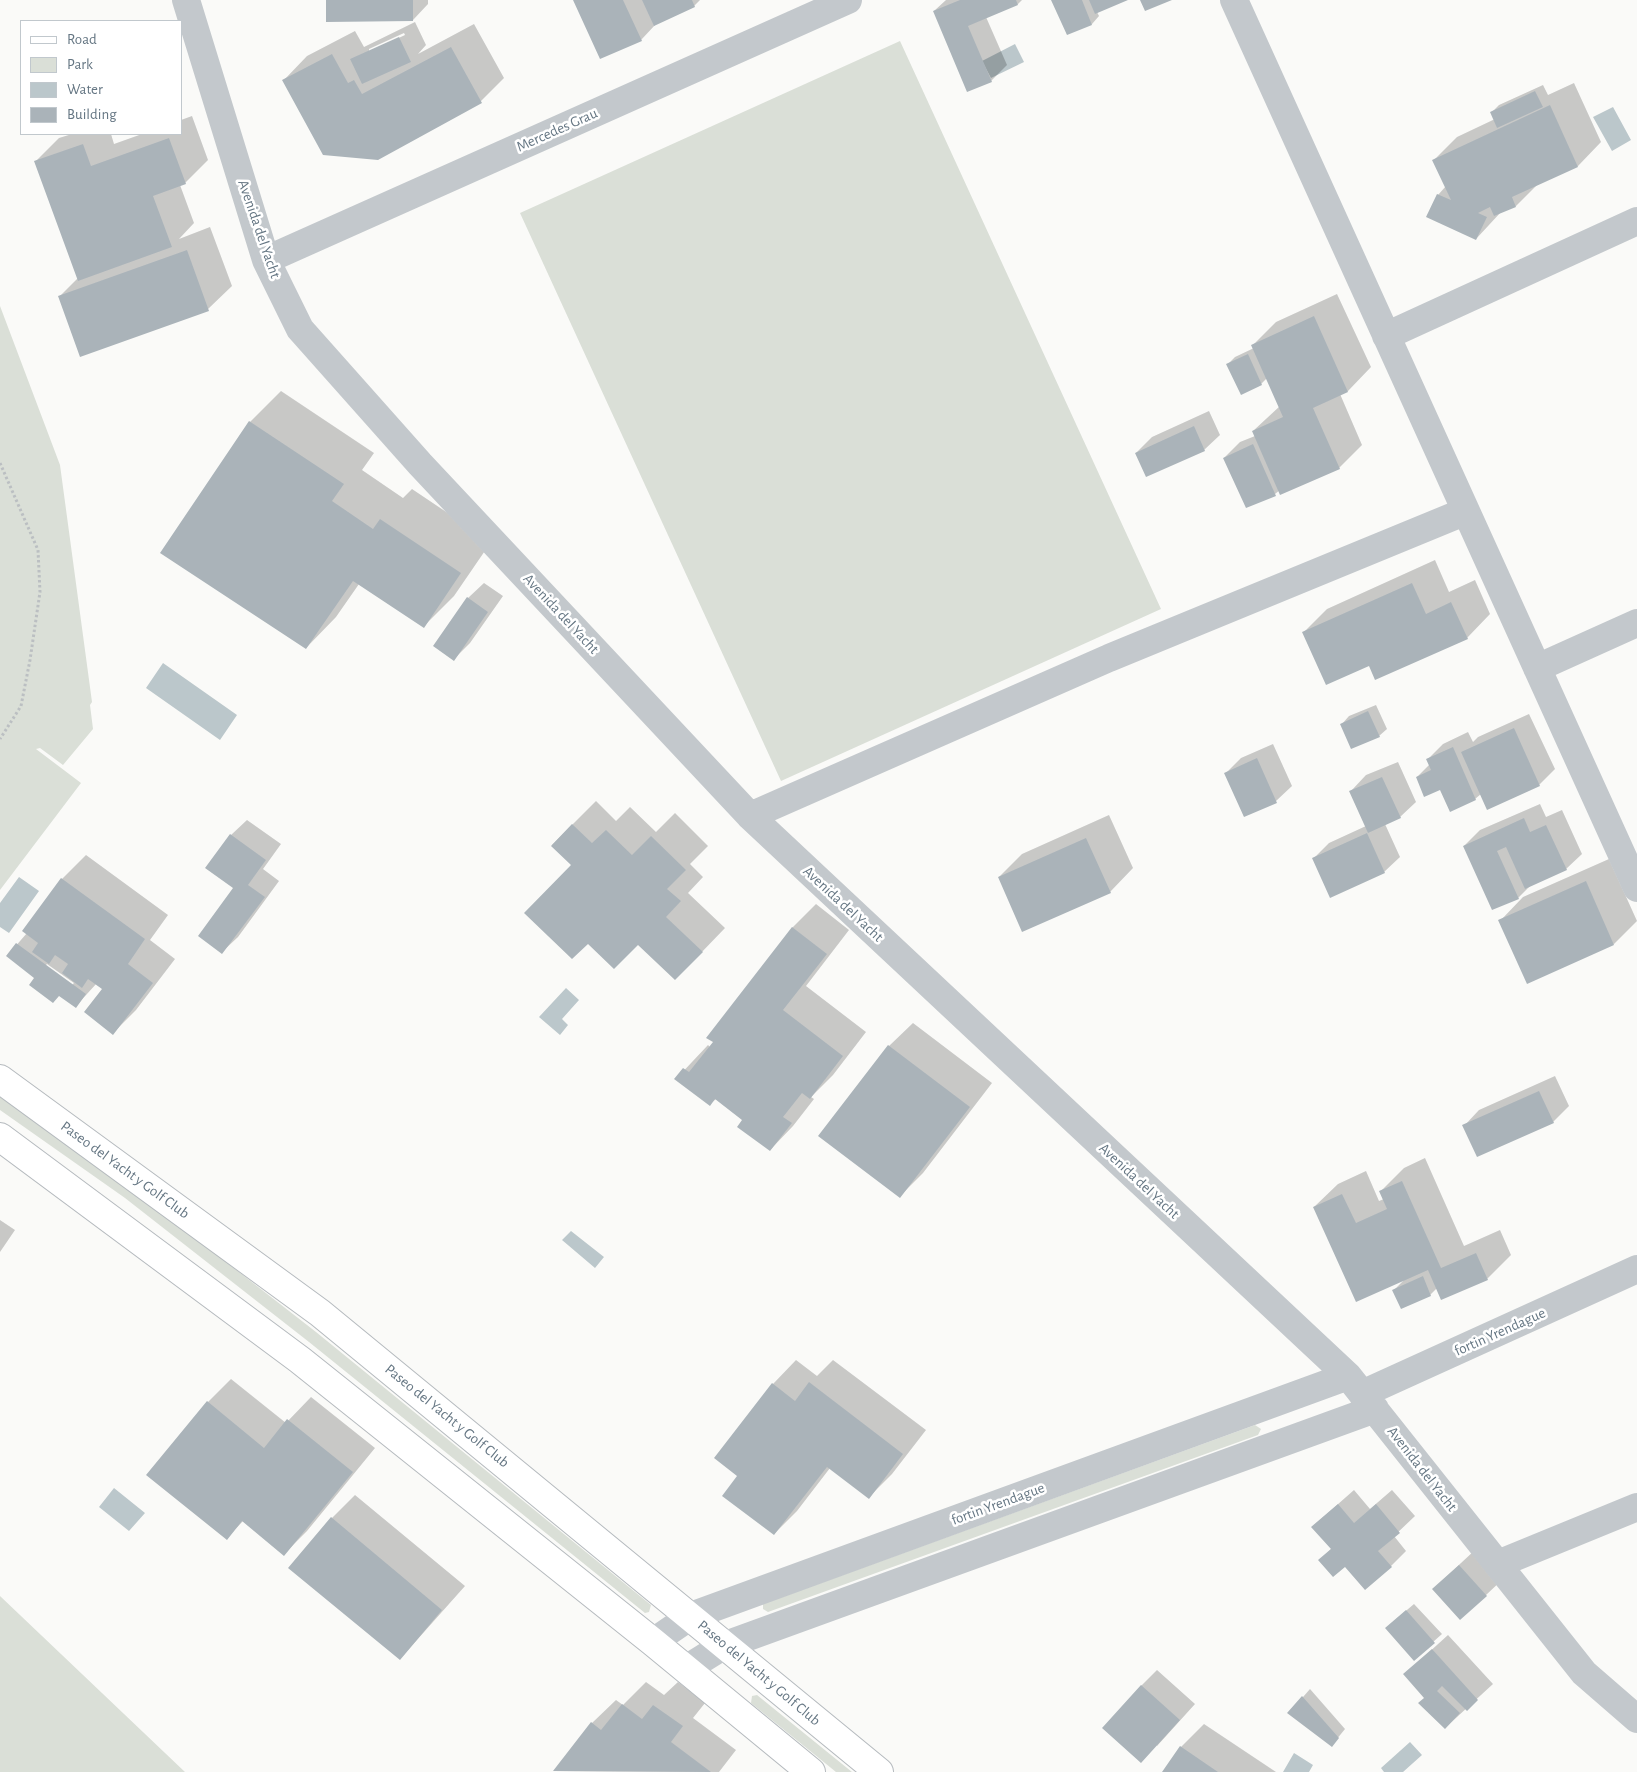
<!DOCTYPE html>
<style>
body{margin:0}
#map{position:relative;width:1637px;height:1772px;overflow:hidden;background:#fafaf8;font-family:"Alegreya Sans",sans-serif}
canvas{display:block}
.legend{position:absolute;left:20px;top:20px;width:162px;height:115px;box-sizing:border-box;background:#fff;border:1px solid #c1c8cd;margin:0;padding:6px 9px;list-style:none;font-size:15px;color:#657683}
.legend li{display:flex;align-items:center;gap:10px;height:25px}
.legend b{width:25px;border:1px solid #c1c8cd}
</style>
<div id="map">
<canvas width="1637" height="1772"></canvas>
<ul class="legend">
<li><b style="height:6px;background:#fff"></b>Road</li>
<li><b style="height:14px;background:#dadfd7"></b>Park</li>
<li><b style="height:14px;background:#bbc7cb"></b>Water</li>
<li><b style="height:14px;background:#aab3b9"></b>Building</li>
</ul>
</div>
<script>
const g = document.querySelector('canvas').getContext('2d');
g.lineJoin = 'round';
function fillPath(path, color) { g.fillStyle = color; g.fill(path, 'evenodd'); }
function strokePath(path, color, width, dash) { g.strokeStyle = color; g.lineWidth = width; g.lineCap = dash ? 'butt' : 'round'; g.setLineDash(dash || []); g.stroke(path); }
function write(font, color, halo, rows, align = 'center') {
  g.font = font + ' "Alegreya Sans",sans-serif'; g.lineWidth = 5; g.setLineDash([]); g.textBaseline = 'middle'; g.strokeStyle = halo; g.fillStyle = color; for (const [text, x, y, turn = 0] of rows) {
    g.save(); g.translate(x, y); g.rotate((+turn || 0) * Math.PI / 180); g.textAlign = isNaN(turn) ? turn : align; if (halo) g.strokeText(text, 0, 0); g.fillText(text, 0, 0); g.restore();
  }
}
const green = new Path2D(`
 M900 41 1161 609 781 781 520 213Z
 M0 306 60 465 92 702 90 705 93 729 63 765 40 748 36 749 81 783 0 890Z
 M0 1096 131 1188 316 1332 651 1605 649 1612 645 1613 309 1342 125 1198 0 1110Z
 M1255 1425 1261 1429 1258 1435 768 1612 763 1609V1604Z
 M0 1596 185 1772H0Z
 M757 1695 852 1772H836L751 1703 752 1696Z`);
const water = new Path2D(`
 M1015 44 1024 62 991 78 982 61Z
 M1613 107 1631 140 1612 151 1593 117Z
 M163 663 237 715 220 740 146 688Z
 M19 877 39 891 9 933 0 927V903Z
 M566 988 579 1000 562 1019 568 1025 560 1035 539 1017Z
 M571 1231 604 1257 595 1268 562 1240Z
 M114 1488 145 1513 129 1531 99 1507Z
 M1410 1742 1422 1755 1403 1772H1384L1381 1768Z
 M1294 1753 1313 1765 1309 1772H1283Z`);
const shadow = new Path2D(`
 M327 0H428V4L413 20Z
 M575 0H700L694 6 656 24 641 40Z
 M946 0H1022L1018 4 986 17 1007 65 991 81 934 11Z
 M1053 0H1125L1097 12 1099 16 1092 24 1067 34Z
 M415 22 426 45 418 54 474 24 504 78 481 101 377 159 284 80 307 56 355 31 364 47ZM404 33 405 35 369 52V49Z
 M1574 83 1601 142 1578 166 1537 185 1516 206 1501 212 1476 239 1438 195 1446 186 1434 160 1457 137 1495 119 1492 112 1499 105 1543 85 1548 95Z
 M192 116 208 160 185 183 180 185 194 223 179 239 210 227 232 286 208 309 60 296 78 278 35 162 59 138 72 134H111L114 144 142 134H181V120Z
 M1337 294 1371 367 1348 391 1340 394 1362 445 1339 468 1280 490 1275 494 1224 458 1240 442 1255 436 1253 431 1280 406 1267 378 1261 384 1228 364 1235 357 1254 348 1252 346 1276 322Z
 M281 391 374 453 362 470 403 498 412 489 491 542 454 596 424 626 359 584 336 617 306 648 250 422Z
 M1209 411 1220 435 1204 450 1136 453 1152 437Z
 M1435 560 1449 592 1475 580 1490 614 1467 638 1304 632 1327 609Z
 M484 583 503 596 470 643 454 659 468 598Z
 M1376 705 1387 729 1379 736 1342 724 1349 716Z
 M1529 714 1555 769 1539 785 1481 794 1475 799 1417 777 1430 764 1428 759 1443 744 1468 732 1473 742 1478 737Z
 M1273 744 1292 786 1276 801 1244 816 1226 773 1241 758Z
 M1398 762 1416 802 1400 817 1385 824 1400 857 1384 872 1314 858 1329 843 1366 826 1351 791 1366 775Z
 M596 801 616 821 630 807 656 832 675 813 708 846 690 864 703 877 688 893 725 928 699 955 573 865 552 845Z
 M1540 804 1546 817 1562 810 1582 854 1566 869 1531 885 1518 898 1464 846 1480 830Z
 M1109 815 1133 868 1110 892 999 877 1022 854Z
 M247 820 281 844 263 869 279 881 238 937 222 952 235 888 231 835Z
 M86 855 168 915 150 940 175 959 136 1010 113 1033 104 988 97 983 76 1006 7 956 27 933 24 931 62 879ZM47 964 74 983 72 985 45 966Z
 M1609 859 1637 921 1614 944 1500 921 1523 897Z
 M816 904 849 930 806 986 866 1032 833 1075 811 1097 814 1099 793 1126 770 1150 744 1120 716 1099 710 1104 676 1079 708 1045 710 1047 792 928Z
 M913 1023 992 1083 923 1173 900 1196 889 1046Z
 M1555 1076 1569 1106 1553 1122 1464 1126 1479 1110Z
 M1425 1158 1464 1246 1500 1230 1511 1255 1487 1279 1437 1288 1430 1295 1402 1308 1394 1290 1404 1280 1314 1207 1338 1184 1366 1171 1379 1201 1384 1199 1380 1192 1404 1168Z
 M0 1220 15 1230 0 1252Z
 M796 1360 817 1376 833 1360 926 1430 892 1474 869 1497 830 1468 797 1511 774 1534 739 1476 773 1384Z
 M231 1379 286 1423 311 1397 375 1448 307 1531 284 1554 243 1521 227 1538 208 1402Z
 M1354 1490 1370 1509 1392 1490 1415 1516 1394 1536 1406 1551 1391 1566 1345 1565 1320 1560 1332 1548 1312 1527Z
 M355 1495 465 1586 400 1659 332 1518Z
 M1475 1550 1502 1580 1486 1595 1433 1589Z
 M1414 1604 1442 1634 1414 1659 1394 1621Z
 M1448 1635 1493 1684 1445 1728 1425 1698 1405 1674Z
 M1157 1670 1195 1704 1157 1746 1141 1686Z
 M646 1682 664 1695 678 1682 705 1703 693 1718 736 1750 719 1772 555 1771 592 1723 616 1700 623 1705Z
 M1310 1689 1345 1729 1332 1745 1289 1713Z
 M1204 1724 1276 1772H1164L1181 1747Z`);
const building = new Path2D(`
 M326 0H413V21L326 22Z
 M573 0H623L642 41 600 59Z
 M642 0H692L695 7 654 26Z
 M960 0H1016L1018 5 968 26 992 82 967 92 933 11Z
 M1051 0H1082L1092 25 1067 35Z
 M1089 0H1128L1095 14Z
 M1140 0H1172L1145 11Z
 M399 37 411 62 362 84 350 59Z
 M451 47 482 103 378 160 323 155 282 80 332 54 348 83 354 80 362 94Z
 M1535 91 1543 107 1497 128 1490 112Z
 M1550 105 1578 167 1512 197 1516 207 1494 216 1490 207 1478 213 1487 217 1476 240 1426 217 1437 194 1451 200 1432 160Z
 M169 138 186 184 153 196 172 247 78 281 34 161 83 144 91 166Z
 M187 250 209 311 80 357 58 296Z
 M1314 316 1348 392 1313 408 1340 469 1280 495 1252 431 1283 417 1251 345Z
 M1248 354 1262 385 1241 395 1226 364Z
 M249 421 344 484 332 501 373 529 380 519 461 573 424 628 353 581 306 649 160 553Z
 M1194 426 1205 451 1146 477 1135 453Z
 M1253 444 1276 496 1246 508 1223 458Z
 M1412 583 1426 614 1451 602 1468 639 1375 680 1369 666 1326 685 1302 632Z
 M467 597 488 612 454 661 433 646Z
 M1368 711 1380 737 1351 749 1340 724Z
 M1514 728 1540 786 1487 810 1461 752Z
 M1453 747 1476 800 1450 812 1440 790 1424 797 1416 777 1431 770 1426 759Z
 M1257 758 1277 803 1244 817 1224 773Z
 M1382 777 1401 818 1368 833 1349 791Z
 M1524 818 1530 832 1546 825 1567 870 1525 889 1506 847 1497 851 1519 899 1492 910 1463 846Z
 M572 824 592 843 606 830 632 855 651 836 686 870 667 889 681 901 666 917 703 952 675 980 638 945 614 969 588 944 572 959 524 913 571 865 551 846Z
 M1367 833 1385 873 1330 898 1312 858Z
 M230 834 266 860 248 885 265 897 222 954 198 936 233 888 205 868Z
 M1086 838 1111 893 1022 932 998 877Z
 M61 878 145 939 128 964 153 983 113 1035 84 1012 102 989 88 979 82 988 62 973 68 964 55 955 49 964 32 952 38 943 22 931Z
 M1586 881 1614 945 1527 984 1498 920Z
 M792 927 827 954 783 1010 843 1056 810 1099 802 1093 783 1117 792 1123 770 1151 737 1127 742 1120 715 1099 710 1106 674 1079 683 1068 689 1072 713 1042 706 1038Z
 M16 943 86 994 76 1008 59 996 53 1003 29 985 34 978 6 956Z
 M888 1045 970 1107 900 1198 818 1136Z
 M1539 1091 1554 1123 1477 1157 1462 1125Z
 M1402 1181 1441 1268 1476 1253 1488 1280 1441 1300 1428 1270 1356 1302 1313 1207 1342 1194 1356 1223 1387 1209 1379 1191Z
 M1423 1276 1431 1296 1401 1309 1392 1290Z
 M809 1382 903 1454 869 1499 827 1467 774 1535 722 1496 737 1476 714 1458 772 1383 795 1401Z
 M207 1401 264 1448 287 1419 353 1472 284 1556 242 1521 227 1540 146 1475Z
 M1338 1504 1354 1523 1376 1504 1400 1533 1378 1551 1392 1567 1365 1590 1345 1567 1333 1577 1318 1560 1331 1549 1311 1527Z
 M331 1517 442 1610 400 1660 288 1568Z
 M1459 1565 1487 1596 1460 1620 1432 1589Z
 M1406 1610 1435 1643 1414 1661 1385 1628Z
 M1432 1649 1478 1700 1467 1711 1442 1686 1437 1691 1460 1713 1445 1729 1418 1703 1424 1698 1403 1674Z
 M1141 1685 1180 1720 1141 1763 1102 1728Z
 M1302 1696 1339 1738 1332 1747 1287 1713Z
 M622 1704 642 1719 653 1705 683 1726 671 1742 711 1772 553 1771 591 1722 601 1730Z
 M1180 1746 1218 1772H1162Z`);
const path = new Path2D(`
 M0 463 38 550 40 592 30 660 21 706 0 739`);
const minor = new Path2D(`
 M186 0 266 260 300 329 420 464 750 816 1348 1376 1584 1673 1637 1719
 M1234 0 1637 888
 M266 260 848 0
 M1386 336 1637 221
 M1537 668 1637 623
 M750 816 1109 658 1464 512
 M1362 1394 1637 1269
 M1498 1564 1637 1507
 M653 1642 691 1616 1348 1376
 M686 1669 723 1646 1375 1409`);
const major = new Path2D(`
 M0 1079 320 1313 879 1772
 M0 1137 300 1360 653 1642 811 1772`);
const streetNames = [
 ["Mercedes Grau",557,130,-24],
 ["Avenida del Yacht",259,229,71],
 ["Avenida del Yacht",561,614,47],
 ["Avenida del Yacht",843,904,43],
 ["Paseo del Yacht y Golf Club",125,1170,36],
 ["Avenida del Yacht",1139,1181,43],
 ["fortin Yrendague",1500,1332,-24],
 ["Paseo del Yacht y Golf Club",447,1416,39],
 ["Avenida del Yacht",1422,1469,52],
 ["fortin Yrendague",998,1504,-20],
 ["Paseo del Yacht y Golf Club",759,1673,40]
];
fillPath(green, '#dadfd7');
fillPath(water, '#bbc7cb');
fillPath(shadow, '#0003');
fillPath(building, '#aab3b9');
strokePath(major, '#b5babe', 30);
strokePath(path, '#bbbfc2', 3, [2.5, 2.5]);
strokePath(minor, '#c3c8cc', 28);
strokePath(major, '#fff', 28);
write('15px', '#657683', '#fff', streetNames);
</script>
